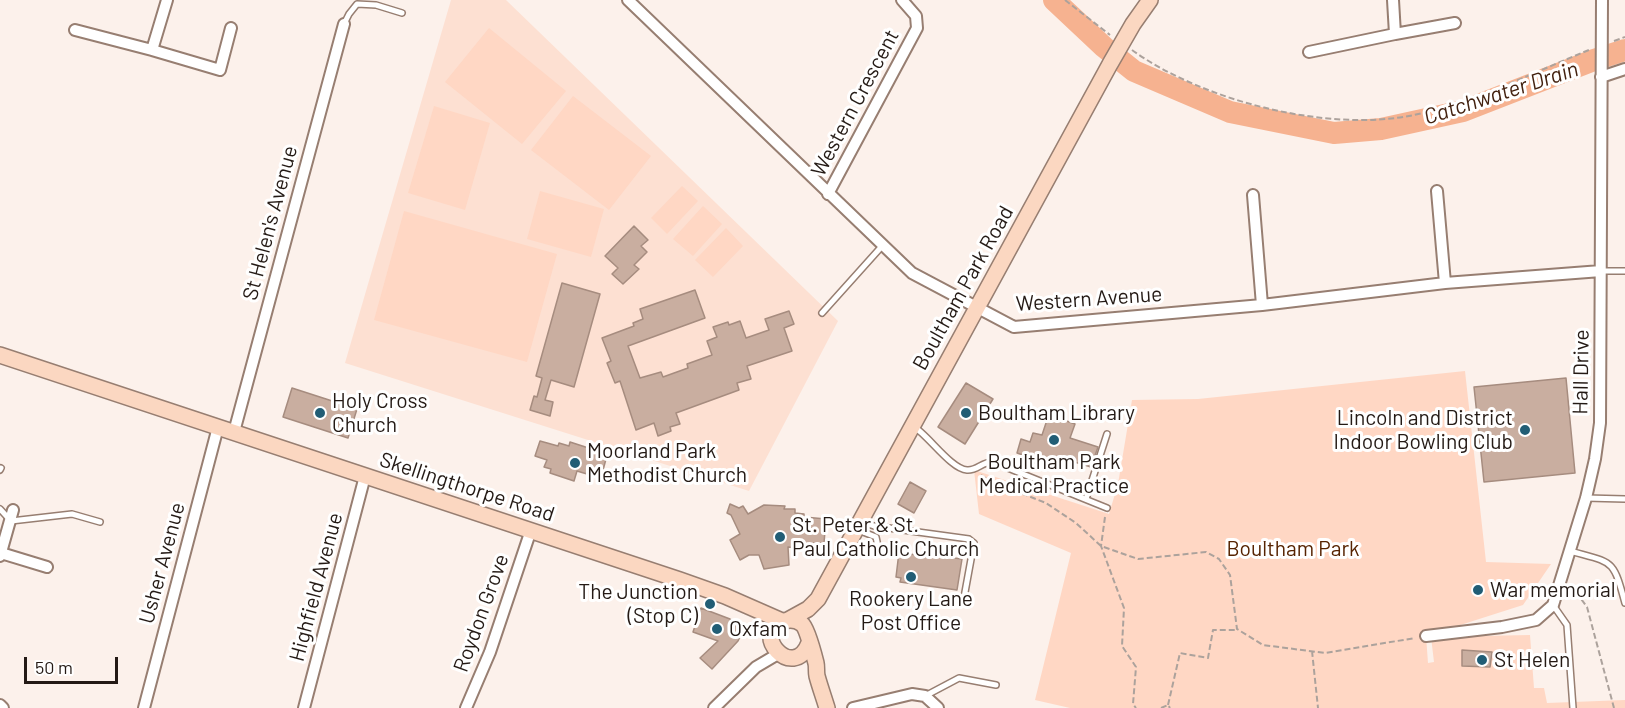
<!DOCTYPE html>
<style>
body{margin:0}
#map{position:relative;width:1625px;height:708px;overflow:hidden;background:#fcf1eb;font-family:Barlow,sans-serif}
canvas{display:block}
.scale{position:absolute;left:24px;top:657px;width:94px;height:27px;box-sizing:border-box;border:3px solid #241a15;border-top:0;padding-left:8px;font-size:18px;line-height:21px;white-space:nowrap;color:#241a15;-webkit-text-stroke:4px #fff;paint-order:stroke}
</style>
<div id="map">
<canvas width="1625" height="708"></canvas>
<div class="scale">50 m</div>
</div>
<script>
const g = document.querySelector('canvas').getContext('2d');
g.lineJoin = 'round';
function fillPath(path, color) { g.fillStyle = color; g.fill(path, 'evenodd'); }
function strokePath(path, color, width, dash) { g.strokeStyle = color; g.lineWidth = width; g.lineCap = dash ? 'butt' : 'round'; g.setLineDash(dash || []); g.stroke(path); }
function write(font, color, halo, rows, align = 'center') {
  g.font = font + ' Barlow,sans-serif'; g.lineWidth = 6; g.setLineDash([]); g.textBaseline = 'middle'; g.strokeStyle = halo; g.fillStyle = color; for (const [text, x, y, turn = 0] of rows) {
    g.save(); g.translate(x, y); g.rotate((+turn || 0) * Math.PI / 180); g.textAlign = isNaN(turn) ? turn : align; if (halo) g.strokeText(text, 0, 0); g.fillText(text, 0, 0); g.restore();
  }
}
const built = new Path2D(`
 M451 0H506L838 321 749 491 345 363Z`);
const green = new Path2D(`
 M489 28 566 91 522 144 445 82Z
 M573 96 651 156 609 210 531 150Z
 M434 106 490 123 465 210 408 193Z
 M682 186 698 201 667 234 651 218Z
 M540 191 604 209 591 257 527 239Z
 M703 206 722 224 693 256 673 239Z
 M404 211 557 254 527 362 374 320Z
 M726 228 743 246 713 277 695 260Z
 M1465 371 1486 562 1551 564 1523 605 1426 636 1428 663 1434 662 1431 637 1530 635 1534 688H1544L1547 703 1625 700V708H1070L1035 700 1071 553 979 514 974 470 1109 514 1118 484 1132 400 1198 399Z`);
const river = new Path2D(`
 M1054 0 1104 47 1134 71 1230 112 1334 133 1381 129 1463 111 1594 60 1625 50`);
const building = new Path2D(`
 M634 226 648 240 641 246 647 252 634 265 639 269 623 284 612 274 618 268 605 256Z
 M562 283 600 294 574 387 551 380 545 400 553 402 550 416 530 410 534 396 537 397 542 378 536 376Z
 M695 290 705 318 628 346 640 378 661 372 663 377 688 368 687 364 712 355 707 341 717 337 713 327 728 322 729 325 740 321 746 338 769 330 765 319 789 311 794 324 784 328 792 351 747 366 751 379 737 383 739 390 676 413 680 424 670 427 671 431 658 436 654 423 636 430 620 381 615 383 607 363 611 361 602 338 634 326 633 323 643 319 640 309Z
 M1566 378 1575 473 1484 482 1474 387Z
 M966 383 993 399 965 444 938 427Z
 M292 388 357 409 348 438 283 417Z
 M1050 411 1062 415 1061 419 1075 424 1070 438 1098 447 1091 467 1058 457 1053 469 1024 460 1026 456 1017 453 1021 439 1030 442 1033 433 1042 435Z
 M540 441 558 446 559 443 569 446 570 442 604 453 603 458 606 459 602 474 598 473 597 477 577 471 574 481 550 473 551 469 544 467 547 460 535 456Z
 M910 482 926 491 914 513 898 504Z
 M730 504 739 508 743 506 748 514 764 505 785 506 784 509H795V513L804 514V517L826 519 824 543H809V549L788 547 789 565 764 569 759 555H749L740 560 730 540 740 534 731 515 727 513Z
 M899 552 916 555V553L962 559 957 590 900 582 901 578 896 577Z
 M701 608 730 619 738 626 741 635 738 641 712 669 700 658 718 641 693 632Z
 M1462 650 1492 652 1490 667 1462 666Z`);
const path = new Path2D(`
 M1065 0 1110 35
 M1614 41 1625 37
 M1132 50C1203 101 1328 133 1414 115 1475 102 1532 73 1589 50
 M981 475 990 481 1046 503 1076 523 1101 546 1138 559 1206 552 1219 559 1230 575 1237 629 1263 645 1325 653 1415 638
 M1105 517 1101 546 1124 608 1122 646 1136 667 1133 704 1136 708
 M1571 585 1587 607 1614 708
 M1312 651 1318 708
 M1168 705 1180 653 1208 658 1213 630H1237
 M1161 708 1168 705 1170 708`);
const lane = new Path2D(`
 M344 24 349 14 357 4 376 5 402 13
 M1601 271H1625
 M822 313 883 245
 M913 426C928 435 951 469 967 470 977 471 983 461 993 462L1107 508
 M0 470 1 468
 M1586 498 1625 499
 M1086 499 1107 434
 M0 509 11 521 72 514 100 522
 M862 522 874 526 969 539 974 543 963 603
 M858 530 876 537 879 551
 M1570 551C1613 563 1613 558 1625 603
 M1553 605 1567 625 1573 708
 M925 696 959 678 996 685`);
const street = new Path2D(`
 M628 0 912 273 1014 327 1262 305 1445 283 1601 271
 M75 30 152 50 220 70 231 28
 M1395 34 1455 23
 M152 50 167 0
 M1309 52 1395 34 1393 0
 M1601 77 1625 69
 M1437 191 1445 283
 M828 194 917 28 916 16 902 0
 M1253 195 1262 305
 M234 432 344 24
 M1 553 47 567
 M0 556 13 510
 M1426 636 1502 627 1536 620 1553 605 1586 498 1595 459 1600 423 1602 0
 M0 705 3 708
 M144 708 218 427
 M304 708 365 476
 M466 708 490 652 531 530
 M714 708 756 667 778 654
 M853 708 912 694 925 696 938 708`);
const secondary = new Path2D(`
 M0 355 680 580 725 596 782 621
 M788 620 808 609 818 599 1110 64 1133 24 1150 0
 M809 643C793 683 749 632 784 621 791 619 797 620 802 624 807 628 814 655 816 663 817 667 816 672 817 676 820 687 824 698 827 708`);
const markers = [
 [320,413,6,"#215d75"],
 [966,413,6,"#215d75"],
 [1525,430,6,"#215d75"],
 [1054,440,6,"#215d75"],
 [575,463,6,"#215d75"],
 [780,537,6,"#215d75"],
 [911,577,6,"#215d75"],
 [1478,590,6,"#215d75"],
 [710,604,6,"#215d75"],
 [717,629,6,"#215d75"],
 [1482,660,6,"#215d75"]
];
const streetNames = [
 ["Western Crescent",855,103,-62],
 ["St Helen's Avenue",270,223,-75],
 ["Boultham Park Road",963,288,-61],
 ["Western Avenue",1089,299,-4],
 ["Hall Drive",1581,372,-89],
 ["Skellingthorpe Road",467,487,18],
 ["Usher Avenue",162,563,-75],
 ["Highfield Avenue",316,587,-75],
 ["Roydon Grove",481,613,-70]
];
const poiNames = [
 ["Holy Cross",332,401],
 ["Church",332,425],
 ["Boultham Library",978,413],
 ["Lincoln and District",1513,418,"right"],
 ["Indoor Bowling Club",1513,442,"right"],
 ["Moorland Park",587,451],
 ["Methodist Church",587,475],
 ["Boultham Park",1054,462,"center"],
 ["Medical Practice",1054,486,"center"],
 ["St. Peter & St.",792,525],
 ["Paul Catholic Church",792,549],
 ["War memorial",1490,590],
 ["The Junction",698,592,"right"],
 ["(Stop C)",698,616,"right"],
 ["Rookery Lane",911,599,"center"],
 ["Post Office",911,623,"center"],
 ["Oxfam",729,629],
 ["St Helen",1494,660]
];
const parkNames = [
 ["Boultham Park",1293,549]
];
const waterNames = [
 ["Catchwater Drain",1501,93,-18]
];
fillPath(built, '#fde0d2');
fillPath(green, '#ffd7c4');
strokePath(river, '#f6b290', 22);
fillPath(building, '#c9aea0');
strokePath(building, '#a68c7f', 1.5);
strokePath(lane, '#977e71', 8);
strokePath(street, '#977e71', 14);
strokePath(secondary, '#977e71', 18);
strokePath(path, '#aca29c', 2, [6, 3]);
strokePath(lane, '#fff', 5);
strokePath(street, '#fff', 10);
strokePath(secondary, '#fbd7c1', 15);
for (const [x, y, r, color] of markers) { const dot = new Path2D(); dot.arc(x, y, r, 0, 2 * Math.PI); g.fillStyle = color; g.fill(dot); strokePath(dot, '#fff', 2); }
write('21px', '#241a15', '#fff', streetNames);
write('21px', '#241a15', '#fff', poiNames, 'left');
write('21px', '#562301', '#fff', parkNames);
write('italic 22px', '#432210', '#fff', waterNames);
</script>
